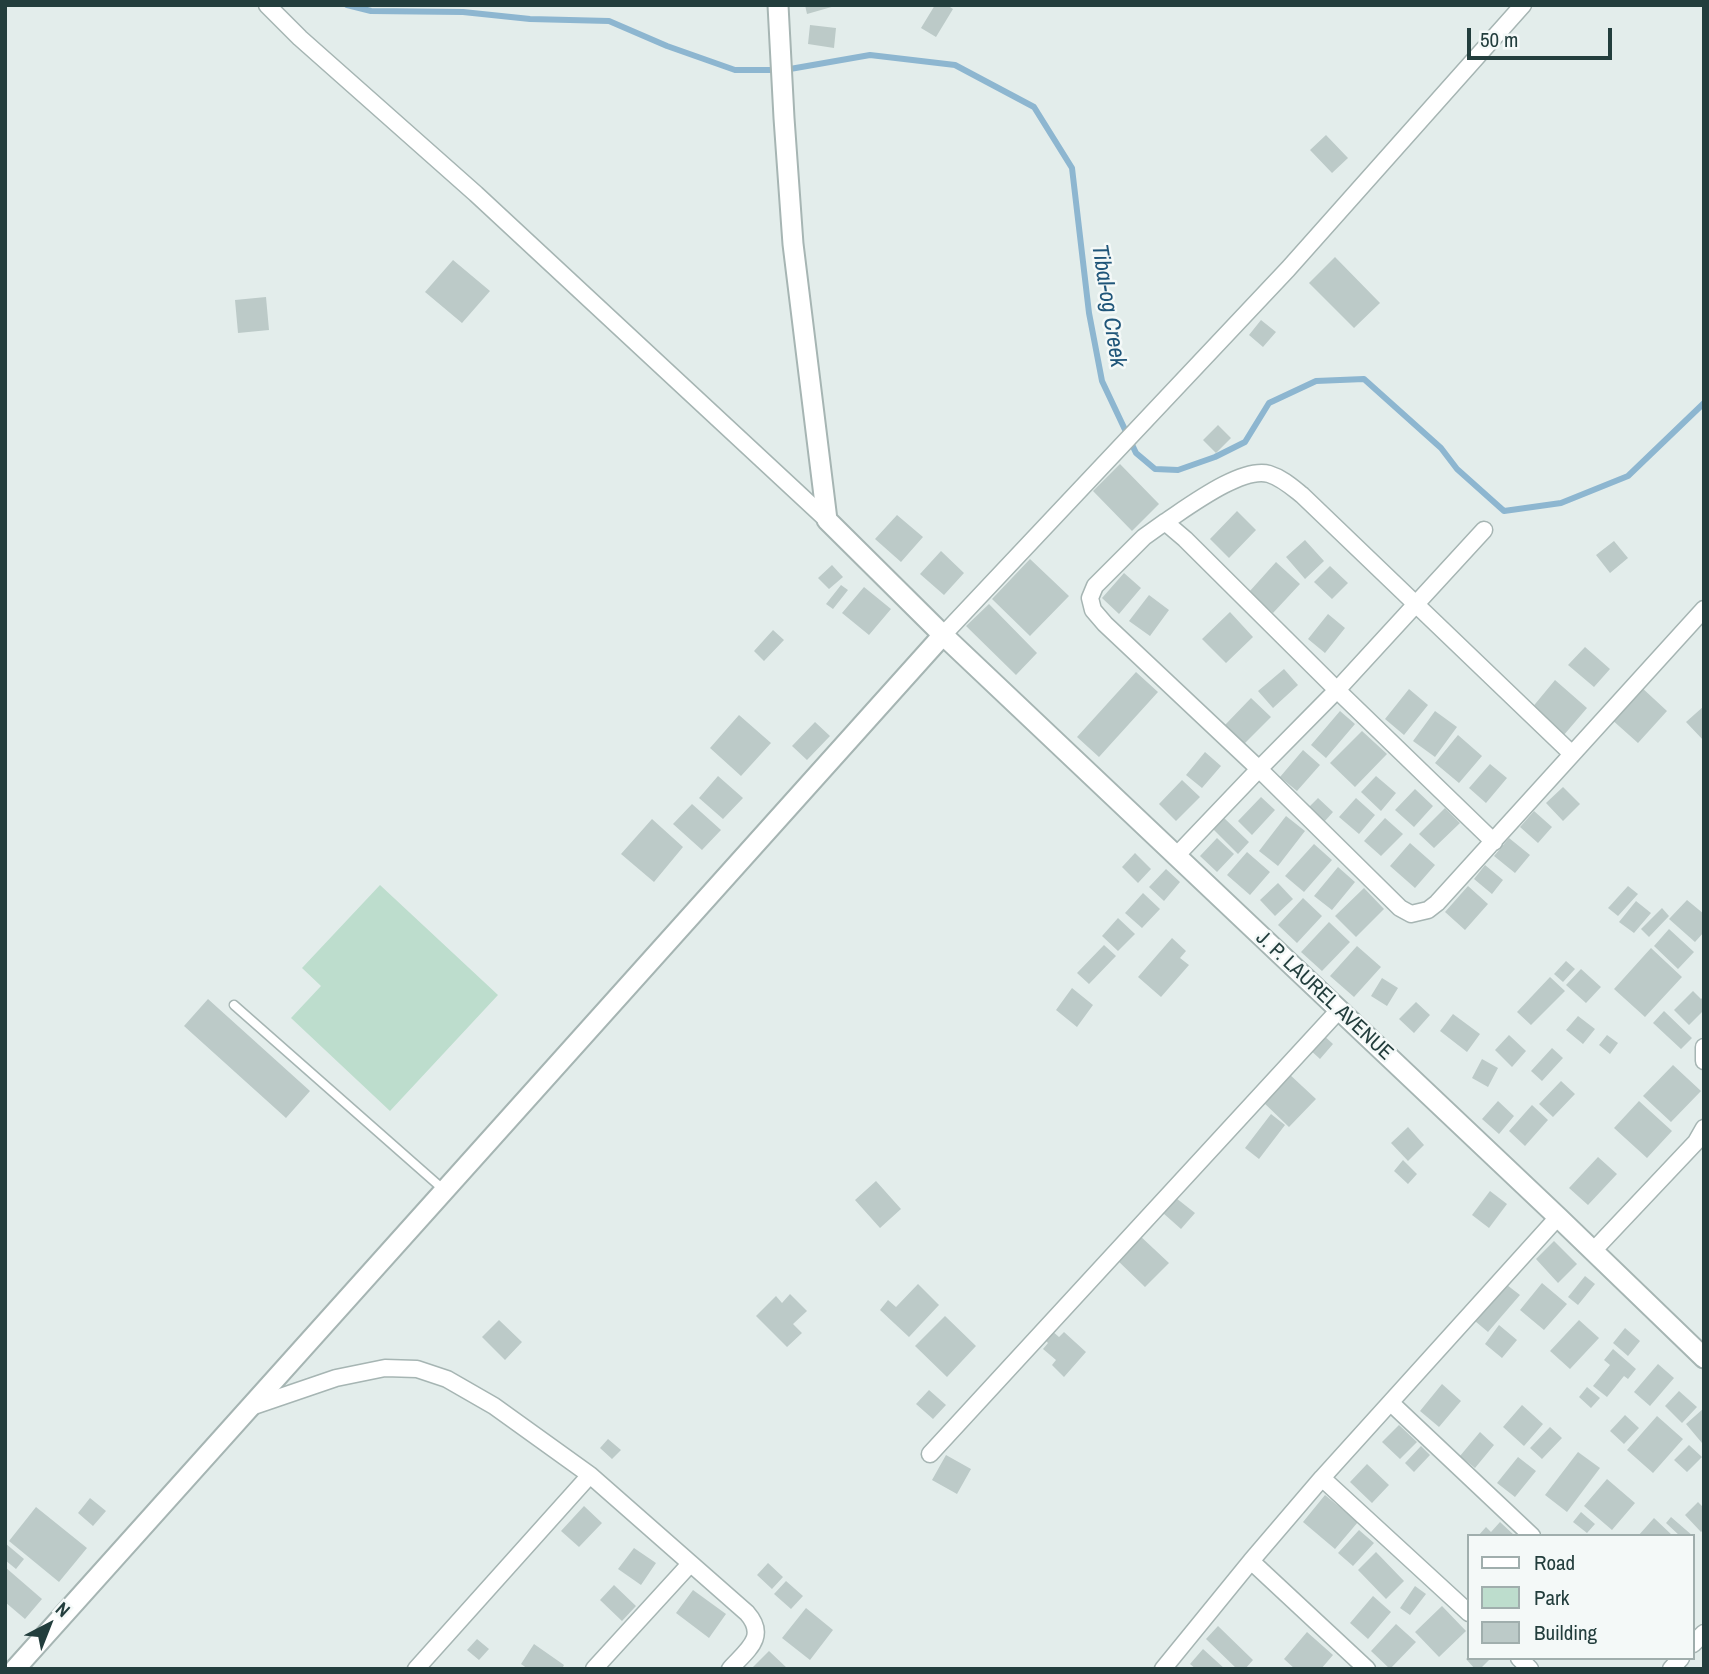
<!DOCTYPE html>
<style>
body{margin:0}
#map{position:relative;width:1709px;height:1674px;overflow:hidden;background:#e3edeb;font-family:"Archivo Narrow",sans-serif}
canvas{display:block}
.frame{position:absolute;inset:0;border:7px solid #233e3d;pointer-events:none}
.legend{position:absolute;left:1467px;top:1534px;width:228px;height:126px;box-sizing:border-box;background:#f4f9f8;border:2px solid #a0aead;margin:0;padding:9px 12px;list-style:none;font-size:21px;color:#233e3d}
.legend li{display:flex;align-items:center;gap:14px;height:35px}
.legend b{width:35px;border:2px solid #a0aead}
.north{position:absolute;left:14px;top:1590px;width:70px;height:70px;-webkit-text-stroke:5px #f4f9f8;paint-order:stroke;rotate:42deg;font-size:19px;font-weight:700;line-height:28px;text-align:center;color:#233e3d}
.north::after{content:'';display:block;margin:auto;width:24px;height:32px;background:#233e3d;clip-path:polygon(50% 0,100% 100%,50% 72%,0 100%)}
.scale{position:absolute;left:1467px;top:28px;width:145px;height:32px;box-sizing:border-box;border:4px solid #233e3d;border-top:0;padding-left:9px;font-size:21px;line-height:24px;white-space:nowrap;color:#233e3d;-webkit-text-stroke:5px #f4f9f8;paint-order:stroke}
</style>
<div id="map">
<canvas width="1709" height="1674"></canvas>
<div class="frame"></div>
<ul class="legend">
<li><b style="height:9px;background:#fff"></b>Road</li>
<li><b style="height:19px;background:#bdddcd"></b>Park</li>
<li><b style="height:19px;background:#bccac8"></b>Building</li>
</ul>
<div class="north">N</div>
<div class="scale">50 m</div>
</div>
<script>
const g = document.querySelector('canvas').getContext('2d');
g.lineJoin = 'round';
function fillPath(path, color) { g.fillStyle = color; g.fill(path, 'evenodd'); }
function strokePath(path, color, width, dash) { g.strokeStyle = color; g.lineWidth = width; g.lineCap = dash ? 'butt' : 'round'; g.setLineDash(dash || []); g.stroke(path); }
function write(font, color, halo, rows, align = 'center') {
  g.font = font + ' "Archivo Narrow",sans-serif'; g.lineWidth = 5; g.setLineDash([]); g.textBaseline = 'middle'; g.strokeStyle = halo; g.fillStyle = color; for (const [text, x, y, turn = 0] of rows) {
    g.save(); g.translate(x, y); g.rotate((+turn || 0) * Math.PI / 180); g.textAlign = isNaN(turn) ? turn : align; if (halo) g.strokeText(text, 0, 0); g.fillText(text, 0, 0); g.restore();
  }
}
const green = new Path2D(`
 M380 885 498 995 390 1111 291 1018 321 986 302 968Z`);
const stream = new Path2D(`
 M347 5 371 11 463 12 530 19 609 21 667 46 735 70H773
 M790 69 870 55 955 65 1034 107 1072 168 1089 313 1102 381 1136 453 1155 469 1178 470 1215 457 1245 442 1269 403 1316 381 1364 379 1441 448 1457 469 1504 511 1561 503 1628 476 1704 403`);
const building = new Path2D(`
 M805 5H835V6L807 14Z
 M935 5H947L953 9 936 37 921 28Z
 M810 25 836 28 834 48 808 44Z
 M1326 135 1348 158 1332 173 1310 150Z
 M1335 257 1380 303 1354 328 1309 283Z
 M453 260 490 291 462 323 425 292Z
 M266 297 269 330 238 333 235 300Z
 M1261 320 1276 332 1263 347 1249 335Z
 M1218 425 1231 438 1216 453 1203 440Z
 M1120 464 1159 504 1132 531 1093 491Z
 M1237 511 1256 530 1229 558 1210 539Z
 M897 515 923 537 901 562 875 539Z
 M1305 540 1324 561 1305 579 1286 557Z
 M1614 541 1628 558 1610 573 1596 555Z
 M941 551 964 573 944 595 920 574Z
 M1030 559 1069 596 1030 636 992 599Z
 M1276 562 1300 584 1273 613 1249 592Z
 M832 565 843 577 829 589 818 578Z
 M1330 566 1348 583 1332 599 1314 582Z
 M1124 573 1141 588 1119 614 1102 598Z
 M841 585 848 590 833 609 826 604Z
 M864 587 891 609 869 635 842 613Z
 M1149 595 1169 610 1150 636 1129 621Z
 M989 604 1037 653 1016 675 966 626Z
 M1230 612 1253 637 1226 663 1202 639Z
 M1328 614 1345 628 1325 653 1308 639Z
 M773 630 784 640 764 661 754 651Z
 M1585 647 1610 669 1594 687 1568 665Z
 M1284 669 1298 685 1273 708 1258 691Z
 M1136 672 1158 692 1099 757 1077 737Z
 M1555 680 1587 708 1563 736 1531 709Z
 M1640 686 1667 711 1638 743 1610 718Z
 M1409 689 1428 705 1404 735 1385 719Z
 M1251 698 1271 717 1244 744 1225 725Z
 M1704 706V741L1686 722Z
 M1340 711 1355 724 1326 758 1311 745Z
 M1435 711 1457 727 1435 757 1413 741Z
 M739 715 771 743 741 776 710 748Z
 M815 722 830 736 807 760 792 746Z
 M1362 731 1387 754 1355 787 1330 763Z
 M1458 735 1482 756 1459 783 1435 763Z
 M1303 750 1320 765 1297 791 1280 777Z
 M1205 752 1221 766 1202 788 1186 775Z
 M1490 764 1507 778 1486 803 1469 788Z
 M718 776 743 798 723 819 699 798Z
 M1376 776 1396 793 1381 811 1361 792Z
 M1182 780 1200 797 1176 821 1159 804Z
 M1563 787 1580 804 1563 821 1546 803Z
 M1415 789 1433 806 1414 827 1395 810Z
 M1261 797 1275 810 1252 835 1238 821Z
 M1318 798 1333 812 1324 822 1309 807Z
 M1356 798 1375 815 1359 834 1339 817Z
 M692 804 721 830 702 850 673 824Z
 M1445 808 1460 823 1434 848 1419 834Z
 M1534 811 1552 827 1538 843 1520 827Z
 M1286 816 1305 831 1278 866 1259 851Z
 M1223 817 1249 842 1238 854 1212 828Z
 M1385 818 1403 834 1381 856 1364 841Z
 M652 819 683 847 654 882 621 854Z
 M1217 838 1234 854 1217 872 1200 856Z
 M1509 838 1530 855 1515 873 1494 856Z
 M1410 843 1435 865 1415 888 1390 866Z
 M1314 844 1332 860 1304 892 1285 876Z
 M1247 852 1270 872 1250 895 1227 875Z
 M1135 853 1151 869 1138 883 1122 867Z
 M1485 865 1503 880 1492 894 1474 879Z
 M1338 867 1355 882 1332 910 1314 896Z
 M1166 869 1180 882 1164 901 1149 887Z
 M1278 883 1293 899 1275 916 1260 900Z
 M1468 886 1488 904 1465 930 1445 912Z
 M1628 886 1638 894 1618 916 1608 908Z
 M1364 888 1384 909 1356 937 1335 916Z
 M1143 893 1160 909 1142 928 1125 913Z
 M1303 898 1322 916 1297 943 1278 925Z
 M1687 900 1704 914V932L1695 942 1669 919Z
 M1636 901 1651 913 1634 933 1619 922Z
 M1662 908 1669 916 1649 937 1641 929Z
 M1118 918 1135 934 1118 951 1102 936Z
 M1329 922 1350 942 1322 971 1301 952Z
 M1669 929 1694 952 1678 969 1654 946Z
 M1172 938 1186 951 1180 958 1189 965 1161 997 1138 977Z
 M1104 945 1116 956 1089 984 1077 973Z
 M1357 946 1381 967 1354 997 1330 976Z
 M1651 948 1682 977 1645 1017 1614 989Z
 M1566 961 1575 969 1563 982 1554 974Z
 M1581 969 1601 987 1586 1003 1566 985Z
 M1550 977 1565 991 1531 1025 1517 1012Z
 M1382 978 1398 988 1387 1006 1371 996Z
 M1072 988 1093 1005 1077 1027 1056 1010Z
 M1693 991 1701 999 1704 996V1010L1689 1025 1674 1010Z
 M208 999 310 1091 286 1118 184 1026Z
 M1416 1002 1430 1015 1414 1033 1399 1019Z
 M1664 1011 1692 1038 1681 1049 1653 1023Z
 M1453 1014 1480 1034 1467 1052 1440 1031Z
 M1578 1016 1595 1029 1583 1044 1566 1030Z
 M1321 1033 1333 1044 1320 1059 1308 1048Z
 M1509 1035 1526 1051 1512 1067 1495 1050Z
 M1607 1035 1618 1043 1610 1054 1599 1045Z
 M1552 1048 1563 1058 1542 1081 1531 1071Z
 M1482 1059 1498 1068 1488 1087 1472 1078Z
 M1673 1065 1701 1091 1671 1122 1643 1096Z
 M1288 1073 1316 1099 1289 1127 1262 1101Z
 M1561 1081 1575 1094 1553 1117 1539 1104Z
 M1498 1101 1514 1116 1499 1134 1482 1119Z
 M1639 1101 1672 1131 1647 1158 1614 1128Z
 M1532 1105 1548 1120 1525 1146 1509 1131Z
 M1271 1114 1285 1125 1259 1159 1245 1148Z
 M1408 1127 1424 1145 1408 1161 1391 1143Z
 M1598 1157 1617 1174 1588 1205 1569 1188Z
 M1403 1160 1417 1174 1408 1184 1394 1171Z
 M876 1181 901 1209 880 1228 855 1200Z
 M1490 1191 1507 1204 1489 1228 1472 1215Z
 M1176 1198 1195 1213 1181 1229 1163 1213Z
 M1138 1234 1169 1263 1145 1287 1115 1258Z
 M1554 1241 1577 1264 1558 1283 1536 1259Z
 M1585 1276 1595 1284 1578 1305 1568 1297Z
 M1542 1283 1567 1304 1544 1330 1520 1310Z
 M918 1284 939 1305 909 1337 880 1310 888 1300 896 1307Z
 M1507 1285 1520 1295 1488 1332 1475 1321Z
 M790 1294 807 1311 793 1324 802 1333 787 1347 756 1316 776 1296 782 1303Z
 M945 1316 976 1346 947 1377 915 1346Z
 M499 1320 522 1342 505 1360 482 1337Z
 M1579 1320 1599 1338 1570 1369 1550 1351Z
 M1499 1325 1517 1340 1502 1358 1485 1344Z
 M1625 1328 1640 1341 1628 1356 1613 1343Z
 M1051 1330 1059 1337 1064 1332 1086 1352 1064 1377 1052 1365 1056 1360 1043 1349 1048 1343 1044 1339Z
 M1613 1349 1636 1369 1628 1379 1624 1376 1607 1397 1593 1386 1610 1365 1604 1360Z
 M1658 1364 1674 1378 1650 1406 1634 1392Z
 M1442 1384 1461 1401 1439 1427 1420 1411Z
 M1587 1387 1600 1398 1591 1408 1579 1397Z
 M929 1390 946 1405 933 1419 916 1404Z
 M1679 1391 1697 1407 1682 1423 1665 1406Z
 M1522 1405 1543 1424 1524 1446 1503 1427Z
 M1704 1408V1441L1702 1443 1686 1424Z
 M1625 1415 1639 1428 1624 1444 1610 1431Z
 M1657 1416 1683 1439 1653 1473 1627 1450Z
 M1399 1425 1417 1442 1400 1459 1382 1442Z
 M1550 1427 1562 1438 1542 1459 1530 1448Z
 M1480 1432 1494 1445 1475 1468 1460 1456Z
 M608 1439 621 1450 612 1459 600 1448Z
 M1689 1445 1702 1457 1687 1472 1674 1460Z
 M1421 1446 1430 1455 1414 1472 1405 1463Z
 M1578 1452 1600 1468 1567 1512 1545 1495Z
 M946 1455 971 1469 957 1494 932 1480Z
 M1518 1457 1536 1471 1515 1497 1497 1483Z
 M1367 1464 1389 1485 1372 1503 1350 1482Z
 M1607 1479 1635 1503 1612 1530 1584 1506Z
 M1325 1495 1358 1522 1335 1549 1303 1522Z
 M90 1498 106 1511 93 1526 78 1513Z
 M1698 1502 1704 1508V1529L1701 1532 1685 1515Z
 M584 1506 602 1523 579 1547 561 1531Z
 M36 1507 87 1548 59 1582 9 1541Z
 M1581 1512 1595 1524 1587 1533 1573 1522Z
 M1671 1517 1693 1536H1680L1666 1523Z
 M1654 1518 1673 1536H1638Z
 M1500 1522 1515 1536H1478L1486 1527 1491 1532Z
 M1359 1530 1374 1543 1353 1566 1338 1553Z
 M5 1543 24 1559 16 1569 5 1560Z
 M634 1548 656 1563 641 1585 618 1569Z
 M1376 1552 1404 1581 1386 1599 1358 1570Z
 M768 1563 783 1577 772 1589 757 1575Z
 M5 1567 42 1599 25 1619 5 1602Z
 M786 1581 803 1596 791 1609 774 1594Z
 M614 1585 636 1606 622 1621 600 1600Z
 M1415 1586 1426 1594 1410 1615 1400 1608Z
 M693 1590 726 1614 709 1638 676 1613Z
 M1373 1596 1391 1612 1368 1639 1350 1623Z
 M1442 1606 1466 1631 1439 1657 1415 1632Z
 M806 1608 833 1630 810 1660 782 1638Z
 M1396 1624 1416 1642 1390 1669 1371 1651Z
 M1218 1626 1253 1660 1245 1669H1237L1206 1639Z
 M1307 1632 1333 1655 1321 1669H1295L1284 1659Z
 M477 1639 489 1649 479 1660 467 1650Z
 M534 1644 564 1665 562 1669H528L521 1664Z
 M1203 1649 1225 1669H1196L1190 1664Z
 M769 1651 788 1669H751Z
 M1469 1656V1658H1487L1489 1660 1480 1669H1475L1466 1659Z`);
const service = new Path2D(`
 M234 1005 444 1190`);
const minor = new Path2D(`
 M267 5 300 38 476 194 827 520
 M1165 522C1188 507 1242 466 1269 474 1282 478 1292 487 1302 495L1572 754
 M943 635 1288 269 1523 5
 M1494 842 1337 690 1185 539 1165 522 1144 537 1095 586 1090 598 1093 610 1105 624 1259 769 1400 908 1411 914 1428 910 1437 903 1704 609
 M1176 856 1259 769 1337 690 1484 530
 M1704 1047V1061
 M1593 1251 1696 1142 1704 1128
 M1391 1403 1532 1536
 M251 1407 336 1378 385 1368 417 1369 447 1379 494 1406 590 1475 747 1613C768 1637 747 1650 730 1669
 M930 1454 1339 1010
 M1322 1478 1469 1613
 M1251 1561 1367 1669
 M1693 1644 1704 1633
 M1519 1658 1530 1669
 M416 1669 590 1475
 M594 1669 690 1564
 M1163 1669 1251 1561 1322 1478 1558 1217
 M1671 1669 1681 1658`);
const tertiary = new Path2D(`
 M778 5 784 118 793 244 827 520 943 635 1558 1217 1704 1358
 M15 1669 943 635`);
const streetNames = [
 ["J. P. LAUREL AVENUE",1324,996,43]
];
const waterNames = [
 ["Tibal-og Creek",1108,306,81]
];
fillPath(green, '#bdddcd');
strokePath(stream, '#8db6d0', 6);
fillPath(building, '#bccac8');
strokePath(service, '#a6b5b3', 11);
strokePath(minor, '#a6b5b3', 19);
strokePath(tertiary, '#a6b5b3', 23);
strokePath(service, '#fff', 8);
strokePath(minor, '#fff', 16);
strokePath(tertiary, '#fff', 19);
write('21px', '#233e3d', '#f4f9f8', streetNames);
write('italic 23px', '#1f5579', '#f4f9f8', waterNames);
</script>
